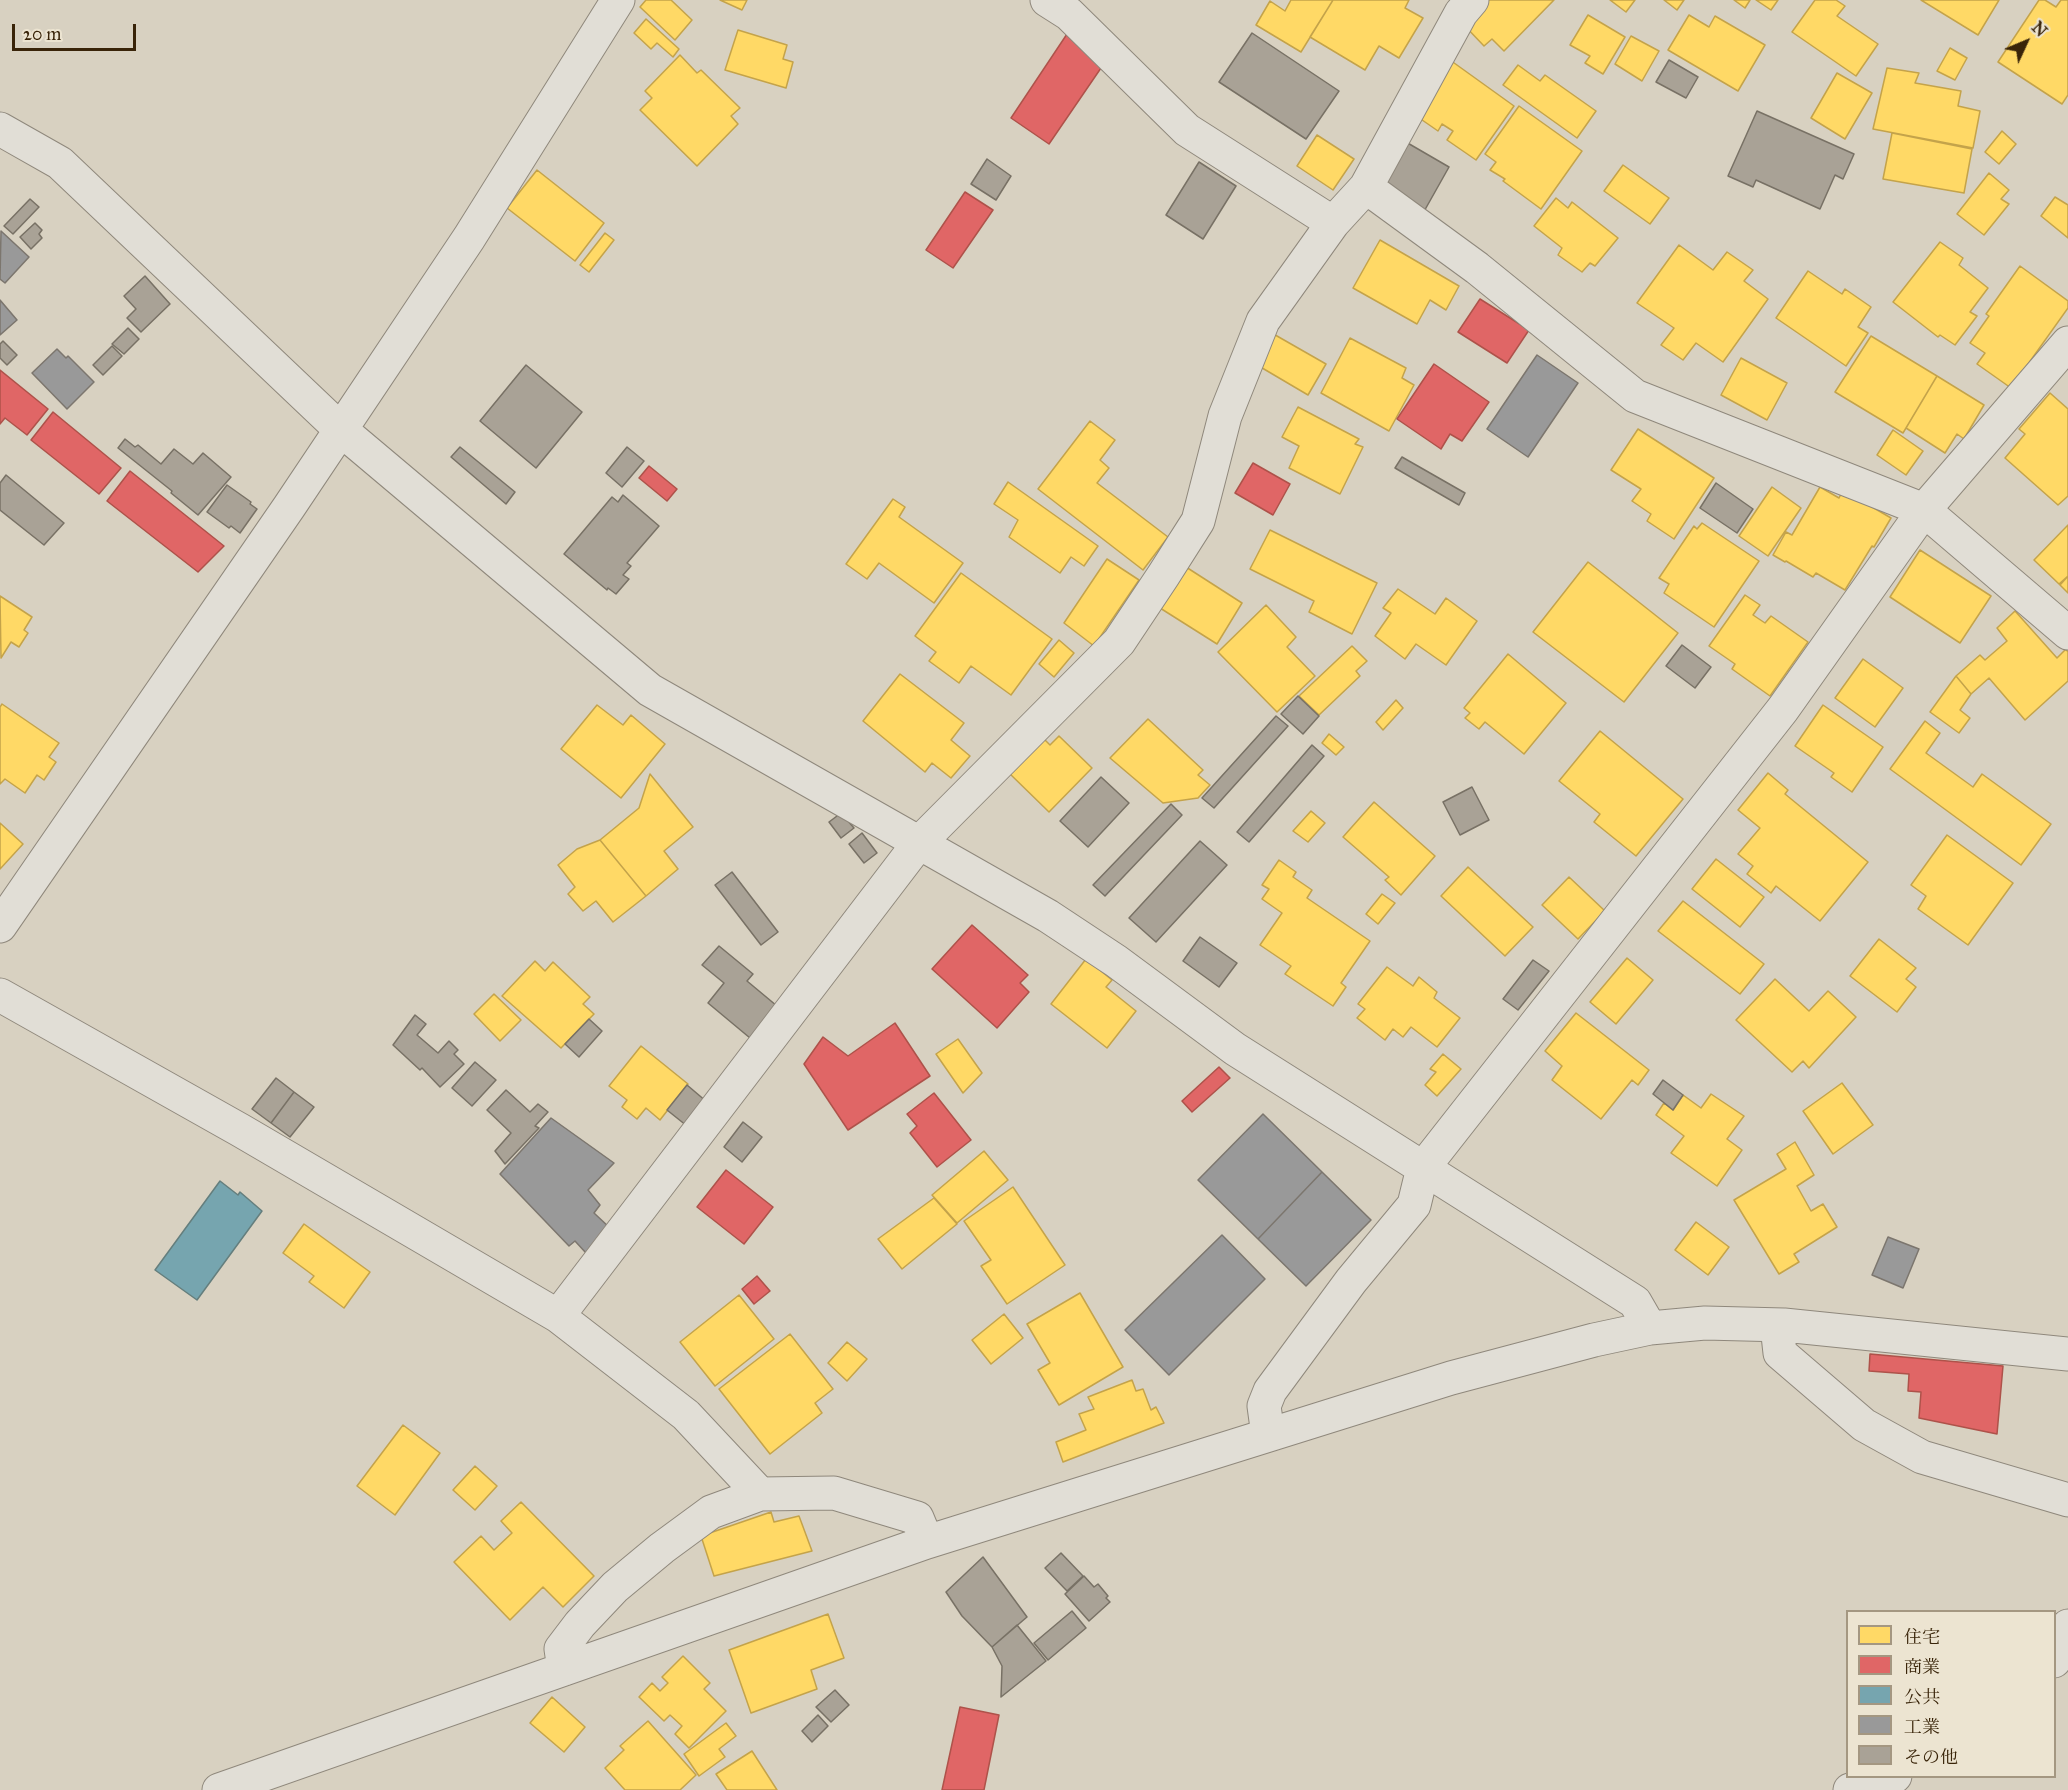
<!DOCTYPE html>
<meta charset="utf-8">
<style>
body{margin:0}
#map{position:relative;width:2068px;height:1790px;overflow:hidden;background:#d8d1c1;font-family:"IM FELL Great Primer","Noto Serif JP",serif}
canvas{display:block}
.legend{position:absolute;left:1846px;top:1610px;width:210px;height:168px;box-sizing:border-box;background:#ece4d1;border:2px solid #a49781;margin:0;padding:8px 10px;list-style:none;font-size:18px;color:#392409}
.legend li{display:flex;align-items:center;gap:12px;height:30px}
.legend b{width:30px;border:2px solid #a49781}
.north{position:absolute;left:1996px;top:12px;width:60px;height:60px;-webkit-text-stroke:4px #ece4d1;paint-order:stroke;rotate:46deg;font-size:16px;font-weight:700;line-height:24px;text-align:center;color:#392409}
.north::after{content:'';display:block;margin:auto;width:21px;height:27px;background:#392409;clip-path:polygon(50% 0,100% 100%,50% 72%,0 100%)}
.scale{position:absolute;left:12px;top:24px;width:124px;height:27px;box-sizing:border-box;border:3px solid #392409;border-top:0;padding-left:8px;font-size:18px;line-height:21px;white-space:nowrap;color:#392409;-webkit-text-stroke:4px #ece4d1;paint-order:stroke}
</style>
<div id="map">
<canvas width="2068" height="1790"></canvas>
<ul class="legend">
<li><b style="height:16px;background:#ffd966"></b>住宅</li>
<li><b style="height:16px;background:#e06666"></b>商業</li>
<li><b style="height:16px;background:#76a5af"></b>公共</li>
<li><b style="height:16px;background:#999"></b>工業</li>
<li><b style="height:16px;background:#a9a296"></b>その他</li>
</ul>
<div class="north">N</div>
<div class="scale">20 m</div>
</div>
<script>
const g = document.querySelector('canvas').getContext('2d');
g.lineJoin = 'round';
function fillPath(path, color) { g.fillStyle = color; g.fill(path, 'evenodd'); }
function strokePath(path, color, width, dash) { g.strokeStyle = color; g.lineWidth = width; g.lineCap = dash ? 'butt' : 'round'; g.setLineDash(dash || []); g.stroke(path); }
const homes = new Path2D(`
 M646 0H671L692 20 675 40 640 7Z
 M720 0H747L742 10Z
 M1291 0H1333L1301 52 1256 25 1270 1 1285 11Z
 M1333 0H1409L1405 8 1423 18 1399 58 1379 46 1365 70 1310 37Z
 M1486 0H1554L1504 51 1492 39 1484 46 1463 24Z
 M1610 0H1635L1626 12Z
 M1664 0H1684L1677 10Z
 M1734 0H1750L1745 8Z
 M1756 0H1778L1771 10Z
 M1815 0H1836L1845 6 1837 16 1878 44 1856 76 1792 32Z
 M1921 0H1999L1978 35Z
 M2039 0H2045L2056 7 2061 0H2068V95L2062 104 1998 62Z
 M1588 15 1625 37 1603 74 1585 63 1590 56 1570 45Z
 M1689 15 1709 27 1715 16 1765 45 1738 91 1668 50Z
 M646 19 679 49 673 57 657 43 651 49 634 33Z
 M738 30 787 45 783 59 793 62 786 88 725 70Z
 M1631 36 1659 51 1642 81 1615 64Z
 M1950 48 1967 58 1955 80 1937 71Z
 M680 55 697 73 701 70 740 108 731 116 738 124 697 166 640 110 652 98 645 91Z
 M1450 60 1514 106 1476 160 1447 140 1453 131 1442 124 1438 131 1412 113Z
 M1518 65 1540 81 1545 75 1596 111 1577 138 1503 85Z
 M1887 68 1919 73 1915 83 1961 91 1958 106 1980 111 1973 148 1873 129Z
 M1837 73 1872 93 1845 139 1811 118Z
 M1519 106 1582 151 1541 209 1503 181 1505 179 1490 170 1496 162 1485 154Z
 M2002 131 2016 144 1999 164 1985 152Z
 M1892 133 1972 149 1964 193 1883 179Z
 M1317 135 1354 159 1333 190 1297 166Z
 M1623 165 1669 198 1650 224 1604 191Z
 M537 170 604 223 575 261 507 208Z
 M1989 173 2009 190 2001 199 2009 204 1984 235 1957 214Z
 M2055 197 2068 205V238L2041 216Z
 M1556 198 1568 208 1572 202 1618 238 1595 266 1590 263 1582 272 1558 255 1562 248 1534 226Z
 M605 233 614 240 589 272 580 265Z
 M1380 240 1459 286 1446 310 1430 300 1417 324 1353 288Z
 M1940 242 1963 258 1959 265 1988 288 1970 312 1977 316 1955 345 1940 335 1938 337 1893 302Z
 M1679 245 1713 270 1727 252 1753 270 1744 281 1768 299 1723 362 1696 343 1683 360 1661 345 1674 328 1637 303Z
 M2020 266 2068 301V308L2011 388 1977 364 1985 353 1970 343 1989 316 1986 314Z
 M1808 271 1842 294 1845 289 1871 307 1858 327 1868 333 1846 366 1776 318Z
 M1270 332 1326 364 1308 395 1252 362Z
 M1871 336 1937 376 1903 433 1835 392Z
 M1350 338 1406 368 1402 378 1414 385 1389 431 1321 393Z
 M1741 358 1787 383 1767 420 1721 395Z
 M1937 376 1984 405 1964 439 1957 434 1945 453 1906 428Z
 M2050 393 2068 409V496L2058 505 2005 458 2025 434 2019 429Z
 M1298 407 1359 439 1355 444 1363 447 1340 494 1289 468 1299 446 1282 437Z
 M1090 421 1115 440 1100 460 1109 468 1097 483 1168 537 1143 570 1038 489Z
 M1638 429 1714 478 1674 539 1647 521 1651 514 1632 501 1641 489 1611 470Z
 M1893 430 1923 451 1906 475 1877 455Z
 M1008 482 1098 546 1084 566 1071 557 1060 573 1009 537 1018 520 994 504Z
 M1772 487 1801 508 1768 556 1739 536Z
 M1820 487 1839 498 1843 490 1891 518 1874 547 1872 546 1845 590 1816 573 1813 577 1786 561 1785 562 1773 555 1786 532 1792 535Z
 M893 499 905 507 899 517 963 563 934 603 879 563 867 579 846 564Z
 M1702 523 1759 561 1714 627 1664 593 1669 584 1659 578 1694 526 1697 529Z
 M2068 525V576L2059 584 2034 560Z
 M1270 530 1377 583 1352 634 1309 612 1314 601 1250 569Z
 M1920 550 1991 596 1960 643 1890 597Z
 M1107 559 1139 580 1094 646 1064 623Z
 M1588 562 1678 633 1624 702 1533 632Z
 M1186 567 1242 603 1217 644 1160 608Z
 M961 573 1052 639 1011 695 971 666 959 683 929 661 936 652 915 636Z
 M2068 576V593L2060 585Z
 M1398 589 1435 614 1446 598 1477 621 1446 665 1416 644 1405 659 1375 636 1391 613 1383 608Z
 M1745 595 1760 605 1753 615 1765 623 1771 616 1808 642 1770 696 1732 669 1735 664 1709 646Z
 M0 596 32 617 24 630 28 633 19 647 11 642 1 658Z
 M1266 605 1296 637 1287 647 1315 676 1277 712 1218 652Z
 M2015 611 2057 658 2066 649 2068 652V681L2025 720 1989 678 1971 694 1956 676 1980 655 1985 660 2007 641 1997 628Z
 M1059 640 1074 653 1054 677 1039 664Z
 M1352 646 1367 661 1356 671 1360 676 1319 715 1299 696Z
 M1508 654 1566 703 1524 754 1485 722 1479 729 1465 718 1470 713 1464 708Z
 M1863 659 1903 688 1875 727 1835 698Z
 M900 674 964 723 951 740 970 756 951 778 932 763 925 772 863 721Z
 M1956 676 1971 694 1960 710 1970 718 1959 733 1930 712Z
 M1396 700 1403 708 1383 730 1376 722Z
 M2 704 59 743 49 757 56 762 44 780 37 775 25 793 5 779 0 784V707Z
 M597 705 623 725 631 715 665 744 621 798 561 749Z
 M1823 705 1883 747 1852 792 1831 777 1834 773 1795 746Z
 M1148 719 1203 770 1198 775 1210 785 1198 798 1163 803 1110 758Z
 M1925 721 1940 733 1926 753 1973 787 1982 774 2051 824 2021 865 1890 769Z
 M1600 731 1683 799 1636 856 1594 822 1600 814 1559 781Z
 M1329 734 1344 747 1336 755 1322 743Z
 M1059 736 1092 768 1049 812 1008 772 1042 737 1050 745Z
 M1768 773 1788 790 1785 794 1868 862 1820 921 1776 886 1771 893 1747 874 1753 866 1738 854 1760 828 1738 810Z
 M650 774 693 827 664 851 678 869 646 896 600 840 639 808Z
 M1374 802 1435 856 1401 895 1385 880 1389 877 1343 837Z
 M1311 811 1325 823 1308 842 1293 831Z
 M0 823 23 844 0 869Z
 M1947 835 2013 883 1968 945 1918 909 1926 896 1911 885Z
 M600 840 646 896 613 922 596 901 583 911 568 894 575 887 558 865 577 849Z
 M1716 859 1764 897 1740 927 1692 889Z
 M1279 860 1296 872 1293 877 1312 890 1307 898 1370 941 1341 983 1346 987 1333 1006 1285 974 1291 966 1260 945 1282 913 1262 899 1269 889 1262 885Z
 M1468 867 1533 927 1505 956 1441 896Z
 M1569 877 1605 911 1578 939 1542 905Z
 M1382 894 1395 903 1378 924 1366 914Z
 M1683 901 1764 964 1740 994 1658 931Z
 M1879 939 1916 968 1906 979 1916 987 1897 1012 1850 976Z
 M1627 958 1653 980 1616 1024 1590 1002Z
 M1086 959 1112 980 1106 987 1136 1011 1107 1048 1051 1004Z
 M535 961 545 971 553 962 590 997 583 1004 594 1014 561 1048 502 996Z
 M1387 967 1413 986 1419 977 1437 992 1434 998 1460 1018 1437 1047 1411 1027 1403 1037 1393 1029 1385 1040 1357 1018 1365 1009 1358 1004Z
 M1775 979 1809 1011 1828 991 1856 1017 1809 1068 1803 1061 1792 1072 1736 1020Z
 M494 994 521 1020 500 1041 474 1014Z
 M1576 1013 1649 1070 1638 1085 1632 1080 1601 1119 1552 1080 1562 1066 1545 1051Z
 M958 1039 982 1073 963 1093 936 1054Z
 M641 1046 688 1084 660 1120 646 1108 637 1119 622 1107 627 1100 609 1086Z
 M1443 1054 1461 1069 1437 1096 1425 1085 1436 1072 1430 1069Z
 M1842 1083 1873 1125 1833 1154 1803 1111Z
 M1711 1094 1744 1116 1727 1139 1742 1150 1717 1186 1671 1153 1684 1136 1656 1115 1664 1103 1673 1110 1683 1095 1701 1108Z
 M1795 1142 1814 1175 1797 1186 1811 1211 1823 1204 1837 1227 1794 1254 1799 1262 1779 1274 1734 1200 1786 1169 1777 1154Z
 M984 1151 1008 1180 957 1223 932 1195Z
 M1013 1187 1065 1265 1007 1304 981 1266 991 1260 964 1221Z
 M934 1198 957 1224 902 1269 878 1239Z
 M1696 1222 1729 1247 1708 1275 1675 1250Z
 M304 1224 370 1272 344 1308 309 1282 314 1276 283 1253Z
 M1080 1293 1123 1367 1059 1405 1038 1370 1050 1363 1027 1324Z
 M739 1295 774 1339 715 1386 680 1342Z
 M1004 1314 1023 1338 991 1364 972 1340Z
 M790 1334 833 1389 815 1403 822 1413 770 1454 719 1389Z
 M847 1342 867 1359 847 1381 828 1363Z
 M1132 1380 1136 1391 1143 1389 1151 1410 1156 1407 1164 1423 1063 1462 1056 1442 1086 1430 1079 1414 1094 1409 1088 1397Z
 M403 1425 440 1453 395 1515 357 1486Z
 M475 1466 497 1486 475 1510 453 1490Z
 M521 1502 594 1576 563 1607 543 1587 510 1620 454 1562 481 1536 494 1550 512 1533 501 1521Z
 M771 1512 774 1522 799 1516 812 1551 714 1576 701 1536Z
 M828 1614 844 1658 811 1670 817 1689 751 1713 729 1650Z
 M683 1656 710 1683 704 1689 726 1711 689 1748 675 1734 682 1726 670 1715 664 1721 639 1697 652 1683 660 1691 668 1683 662 1677Z
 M552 1697 585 1727 564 1752 530 1723Z
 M648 1721 696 1775 680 1790H625L605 1768 624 1750 620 1746Z
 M726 1723 736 1736 719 1749 725 1757 699 1776 684 1754Z
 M752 1751 777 1790H727L716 1774Z`);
const shops = new Path2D(`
 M1067 34 1101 68 1049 144 1011 118Z
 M965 192 993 210 953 268 926 250Z
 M1480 299 1529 330 1507 363 1458 332Z
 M1434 364 1489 402 1462 441 1450 434 1441 449 1397 419Z
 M0 370 48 409 27 435 5 418 0 424Z
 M53 412 121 468 99 494 31 440Z
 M1253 463 1290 484 1273 515 1235 493Z
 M649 466 677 489 667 501 639 478Z
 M130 471 224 546 198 572 107 501Z
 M972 925 1028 975 1020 983 1029 992 997 1028 932 969Z
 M895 1023 930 1076 848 1130 804 1064 823 1037 848 1056Z
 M1219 1067 1230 1078 1192 1112 1182 1101Z
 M934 1093 971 1140 937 1167 910 1133 917 1126 907 1114Z
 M726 1170 773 1207 744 1244 697 1207Z
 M757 1276 770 1291 754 1304 742 1289Z
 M1870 1354 2003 1366 1997 1434 1919 1418 1921 1392 1908 1391 1909 1374 1869 1371Z
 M960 1707 999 1715 984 1790H942Z`);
const public = new Path2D(`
 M220 1181 238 1195 240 1192 262 1211 197 1300 155 1270Z`);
const industry = new Path2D(`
 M1 231 29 257 5 283 0 279Z
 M0 300 17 320 0 335Z
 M57 349 66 358 68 356 94 382 67 409 32 373Z
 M1537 355 1578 383 1528 457 1487 429Z
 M1263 1114 1322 1172 1258 1239 1198 1180Z
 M551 1118 614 1163 588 1190 600 1205 594 1213 610 1228 586 1253 575 1241 569 1246 500 1174Z
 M1322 1172 1371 1220 1306 1286 1258 1239Z
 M1222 1235 1265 1279 1169 1375 1125 1330Z
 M1888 1237 1919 1249 1903 1288 1872 1275Z`);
const building = new Path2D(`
 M1252 33 1339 91 1306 139 1219 82Z
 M1669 60 1698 77 1686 98 1656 82Z
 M1757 111 1854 154 1843 179 1835 175 1820 209 1756 180 1753 187 1728 176Z
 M1399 138 1449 167 1422 215 1374 181Z
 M987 159 1011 176 996 200 971 184Z
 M1199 162 1236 186 1203 239 1166 215Z
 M30 199 39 207 13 234 4 226Z
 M35 223 42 230 39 234 42 238 31 249 20 237Z
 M145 276 170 304 141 332 127 318 136 309 124 296Z
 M128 328 139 339 124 354 112 344Z
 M3 341 17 355 7 365 0 358V344Z
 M112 346 122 356 103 375 93 365Z
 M526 365 582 412 536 468 480 421Z
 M125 439 135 447 138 445 161 464 174 449 193 464 203 453 231 477 198 515 171 493 172 491 118 448Z
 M460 447 515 492 506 504 451 457Z
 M627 447 644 461 622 487 606 473Z
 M1402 457 1465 493 1459 505 1395 468Z
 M6 475 64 523 44 545 0 510V483Z
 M1716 483 1753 509 1737 533 1700 508Z
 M227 485 251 502 250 504 257 509 240 533 231 526 229 528 207 512Z
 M623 495 659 526 627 563 631 566 623 575 629 579 616 594 608 588 607 590 564 554 612 497 618 502Z
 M1682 645 1711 667 1695 688 1666 666Z
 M1298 696 1319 716 1303 734 1281 714Z
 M1276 716 1288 726 1214 808 1202 798Z
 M1312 745 1324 756 1249 842 1237 832Z
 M1101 777 1129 803 1088 847 1060 821Z
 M1472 787 1489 820 1460 835 1443 802Z
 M1171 804 1182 815 1105 896 1093 885Z
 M841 813 854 828 841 838 829 822Z
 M862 833 877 853 864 863 849 844Z
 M1200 841 1227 865 1156 942 1129 918Z
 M732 872 778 932 761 945 715 885Z
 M1200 937 1237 963 1219 987 1183 961Z
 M719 946 753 974 747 981 777 1006 750 1038 708 1003 724 983 702 965Z
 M1533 960 1549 971 1518 1010 1503 999Z
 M415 1015 426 1024 417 1035 438 1053 449 1041 458 1050 454 1054 464 1064 440 1087 422 1068 420 1070 393 1045Z
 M589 1019 602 1031 579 1057 565 1044Z
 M475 1062 496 1080 472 1106 452 1088Z
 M276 1078 294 1092 271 1123 252 1109Z
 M1663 1080 1683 1095 1673 1110 1653 1094Z
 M687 1085 707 1102 687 1126 667 1110Z
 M506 1090 530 1112 538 1104 548 1112 535 1126 539 1128 505 1164 495 1151 511 1133 487 1110Z
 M294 1092 314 1107 290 1137 271 1123Z
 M743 1122 762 1137 742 1162 724 1147Z
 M1061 1553 1083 1576 1067 1591 1045 1568Z
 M983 1557 1027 1617 992 1647 962 1616 946 1592Z
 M1084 1576 1094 1587 1098 1584 1108 1596 1106 1598 1110 1602 1089 1621 1065 1594Z
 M1072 1611 1086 1628 1048 1660 1034 1643Z
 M1017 1625 1046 1661 1001 1697 1002 1666 992 1647Z
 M835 1690 849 1705 831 1722 816 1707Z
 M818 1715 828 1726 812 1742 802 1731Z`);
const minor = new Path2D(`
 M1047 0 1069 14 1187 130 1333 223
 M0 129 60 163 340 429 650 690 1048 916 1116 961 1235 1049 1635 1302 1650 1328
 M1366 187 1477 268 1635 396 1924 510 2068 633
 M0 926 289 507 469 238 618 0
 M0 995 240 1130 558 1316 686 1415 760 1494
 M558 1316 918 844 1119 642 1163 576 1198 521 1225 416 1263 321 1333 223 1366 187 1461 13 1472 0
 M1777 1326 1780 1353 1864 1425 1922 1457 2068 1500
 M1268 1435 1264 1406 1270 1391 1351 1281 1414 1205 1423 1168 1783 709 1924 510 2068 343
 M2054 1661 2068 1626
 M564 1669 561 1649 580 1624 615 1587 662 1548 711 1512 760 1494 834 1493 917 1518 927 1542
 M219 1790 927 1542 1451 1378 1594 1340 1650 1328 1705 1323 1784 1325 2068 1354
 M1850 1790 1895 1776`);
fillPath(homes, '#ffd966');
strokePath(homes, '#c4a34a', 1.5);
fillPath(shops, '#e06666');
strokePath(shops, '#ae524a', 1.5);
fillPath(public, '#76a5af');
strokePath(public, '#647e7d', 1.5);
fillPath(industry, '#999');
strokePath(industry, '#7c766e', 1.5);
fillPath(building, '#a9a296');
strokePath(building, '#787165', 1.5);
strokePath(minor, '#8f887c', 35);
strokePath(minor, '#e1ded6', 33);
</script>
